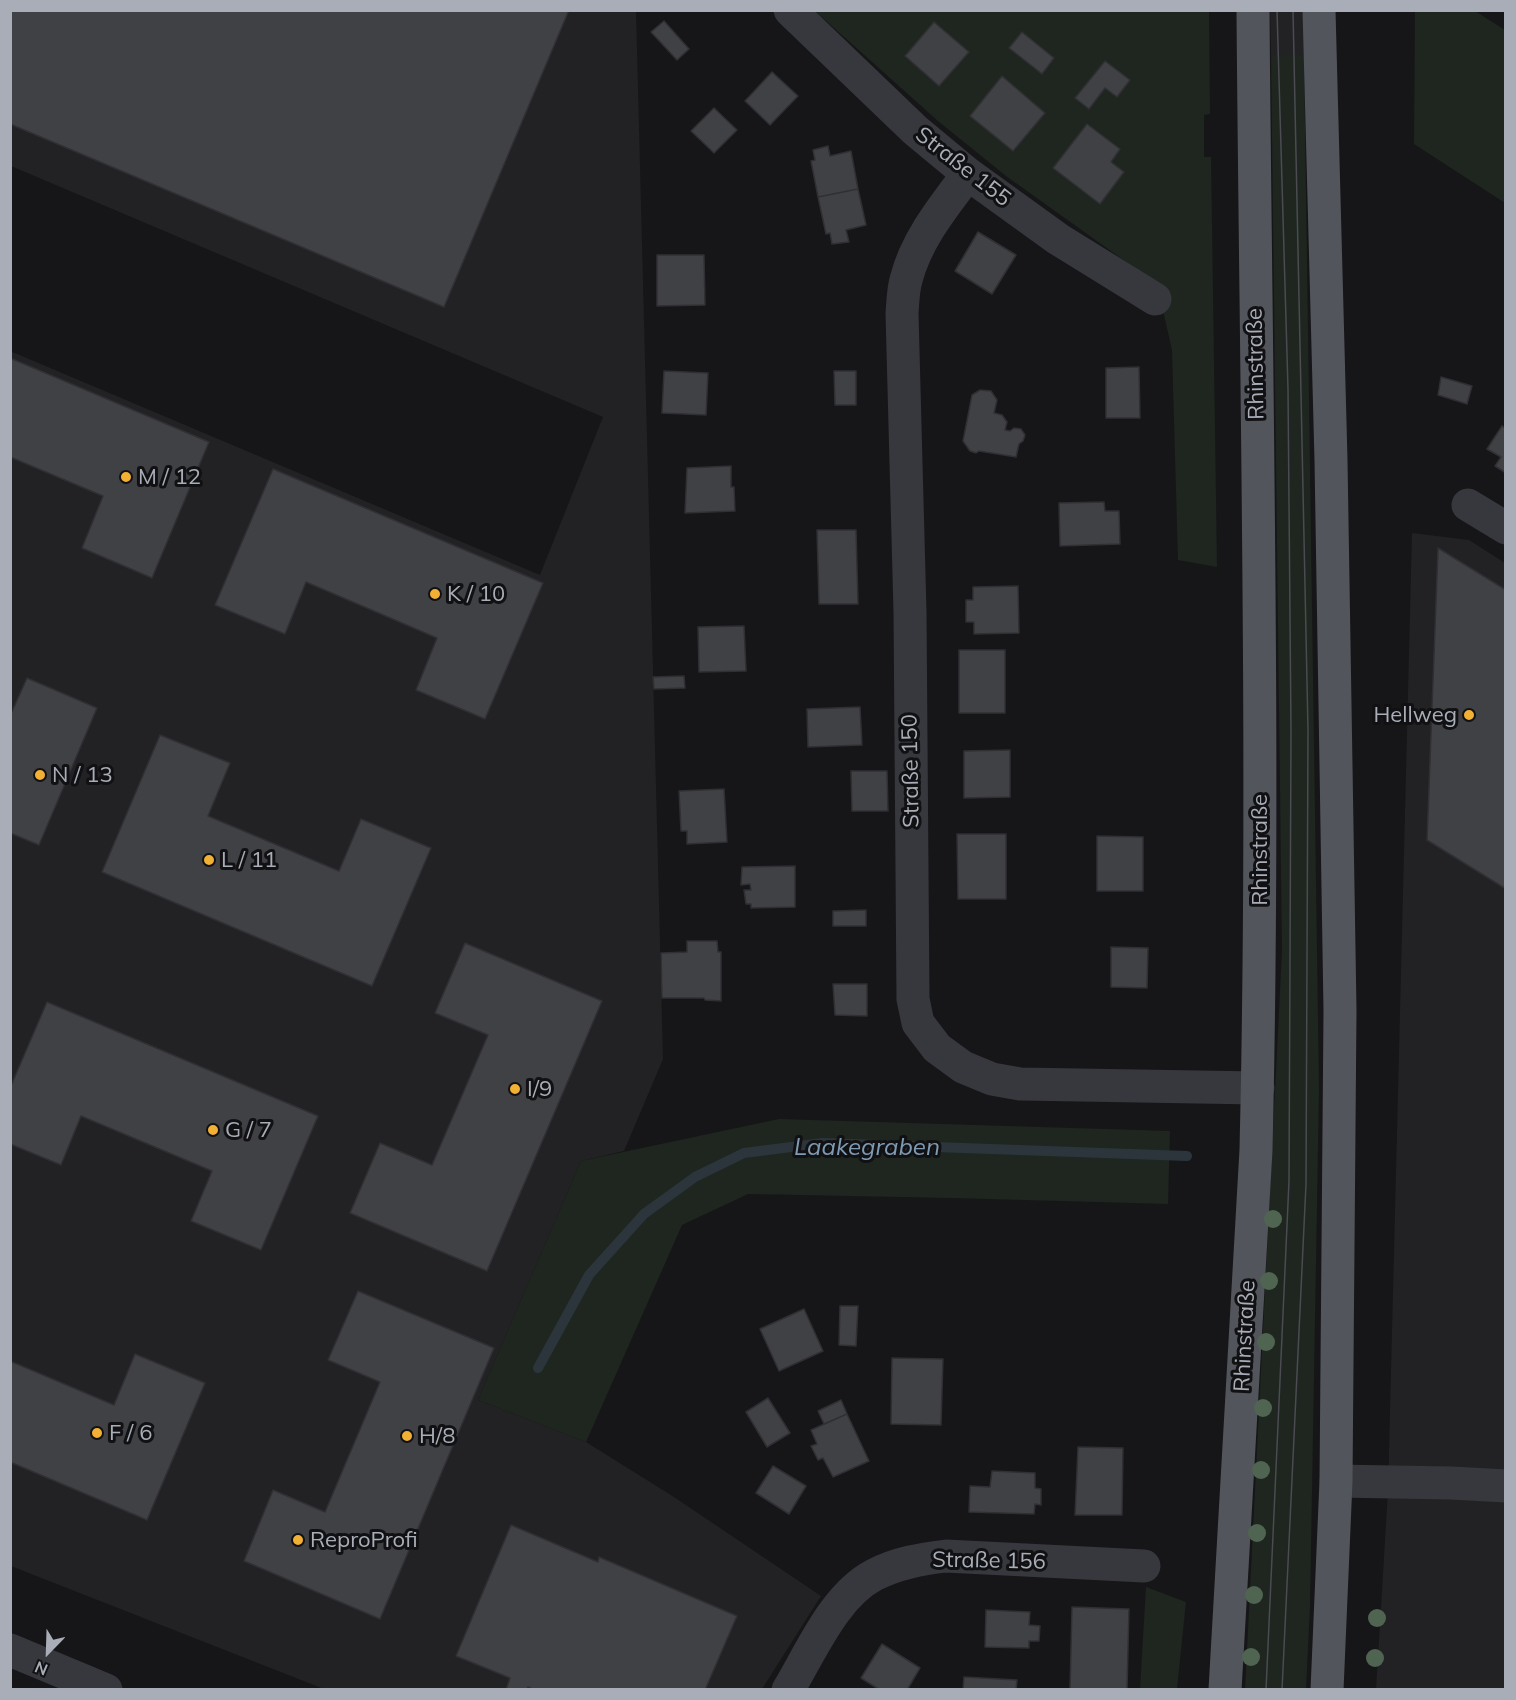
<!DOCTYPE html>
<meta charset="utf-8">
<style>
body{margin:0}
#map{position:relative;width:1516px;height:1700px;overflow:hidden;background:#161618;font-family:Mulish,sans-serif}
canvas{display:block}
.frame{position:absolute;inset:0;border:12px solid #a8adb8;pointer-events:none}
.north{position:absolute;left:18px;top:1622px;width:60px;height:60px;-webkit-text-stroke:4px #111113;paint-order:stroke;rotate:203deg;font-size:16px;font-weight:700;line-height:24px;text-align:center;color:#a8adb8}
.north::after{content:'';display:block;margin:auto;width:21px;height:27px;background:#a8adb8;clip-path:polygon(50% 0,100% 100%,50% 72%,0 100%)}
</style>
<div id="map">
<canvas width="1516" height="1700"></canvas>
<div class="frame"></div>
<div class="north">N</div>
</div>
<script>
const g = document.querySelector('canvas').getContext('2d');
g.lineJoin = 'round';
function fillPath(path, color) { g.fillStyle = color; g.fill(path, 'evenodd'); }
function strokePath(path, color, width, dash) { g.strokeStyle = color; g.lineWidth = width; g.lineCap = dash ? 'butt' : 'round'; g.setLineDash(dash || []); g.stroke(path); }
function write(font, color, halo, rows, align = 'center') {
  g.font = font + ' Mulish,sans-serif'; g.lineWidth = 6; g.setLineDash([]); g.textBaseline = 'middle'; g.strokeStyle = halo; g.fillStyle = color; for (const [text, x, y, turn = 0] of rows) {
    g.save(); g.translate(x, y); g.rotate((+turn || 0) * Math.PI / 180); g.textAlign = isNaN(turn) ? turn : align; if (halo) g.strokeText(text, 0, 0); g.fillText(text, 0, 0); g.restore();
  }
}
const built = new Path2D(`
 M11 11H636L663 1059 624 1151 581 1161 478 1400 586 1442 674 1497 821 1596 762 1689H324L11 1566 10 351 540 575 603 417 11 166Z
 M1270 11H1303L1304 56H1271Z
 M1412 533 1469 540 1505 563 1506 1689 1376 1690 1388 1491Z`);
const green = new Path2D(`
 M815 11H1209L1210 114 1204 115V157H1211L1217 567 1178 560 1172 350 1157 284 1006 176 938 121Z
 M1415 11H1475L1505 30V203L1414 144Z
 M1271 56H1304L1319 1089 1310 1606 1306 1689 1245 1690 1282 951Z
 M779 1119 1170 1131 1168 1204 952 1198 748 1194 682 1225 586 1442 478 1400 581 1161Z
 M1146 1587 1186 1602 1177 1689H1140Z`);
const stream = new Path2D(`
 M538 1368 589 1275 644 1214 695 1177 744 1153 823 1143 1187 1156`);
const building = new Path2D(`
 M10 10H569L444 307 10 124Z
 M664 21 689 49 677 60 651 32Z
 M934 22 969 52 939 86 905 56Z
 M1022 32 1054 58 1042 74 1009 48Z
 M1105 61 1130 80 1117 97 1105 88 1089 109 1075 98Z
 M772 72 798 96 770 125 745 101Z
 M1002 76 1045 113 1013 151 970 116Z
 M714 108 737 130 714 153 691 131Z
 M1087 124 1120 149 1111 162 1124 172 1100 204 1053 168Z
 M828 146 830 156 851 151 858 189 818 197 811 161 815 160 813 150Z
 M858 189 866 225 846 230 849 242 832 244 830 233 826 234 818 197Z
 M978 232 1016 255 992 294 955 271Z
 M657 255H704L705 305 657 306Z
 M10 358 209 442 152 578 82 548 103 496 10 457Z
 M1139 367 1140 418H1106V368Z
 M664 371 708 373 706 415 662 413Z
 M834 371H856V405H835Z
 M1441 377 1472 386 1467 404 1438 395Z
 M980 390 991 391 997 400 994 413 1002 415 1007 422 1005 430 1010 431 1014 428 1021 429 1025 435 1023 441 1019 444 1016 457 979 451 976 453 970 451 963 441 972 395Z
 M1502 426 1506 429V473L1495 466 1501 457 1487 449Z
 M731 466V487H734L735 511 685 513 687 468Z
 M273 469 543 583 485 719 416 690 437 638 306 582 285 634 215 605Z
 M1104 502 1105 511H1119L1120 544 1060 546 1059 503Z
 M817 530H856L858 604H819Z
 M1438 548 1506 590V889L1427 840Z
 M1018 586 1019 633 974 634V622H966V600H973V587Z
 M744 626 746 671 699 672 698 627Z
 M959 650H1005V713H959Z
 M684 676 685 688 654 689 653 677Z
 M27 678 97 708 39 845 10 833V716Z
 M860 707 862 745 808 747 807 709Z
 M160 735 230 763 208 816 339 871 361 819 431 848 372 986 102 872Z
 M1010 750V797L964 798V751Z
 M851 771H887L888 811H852Z
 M724 789 727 842 687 844V831H681L679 791Z
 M957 834H1006V899H958Z
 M1097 836 1143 837V891H1097Z
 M795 866V907L751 908V904H746L744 890H751L750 884 741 885 742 867Z
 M866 910V926H833V911Z
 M687 941H717L718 952H721V1001L705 1000 704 998H662L661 953 687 952Z
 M465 943 602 1001 487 1271 350 1213 380 1143 432 1165 488 1035 435 1013Z
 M1111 947 1148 948 1147 988 1111 987Z
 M833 984H867V1016L835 1015Z
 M47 1002 318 1116 261 1250 191 1221 212 1171 81 1116 61 1165 10 1144V1088Z
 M358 1291 494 1348 380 1619 244 1561 273 1490 325 1512 380 1382 328 1360Z
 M840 1306H858L856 1346 839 1345Z
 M804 1309 823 1351 779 1371 760 1329Z
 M135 1354 205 1383 147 1520 10 1462V1361L114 1405Z
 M892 1358 943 1359 941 1425 891 1424Z
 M768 1398 790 1433 767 1447 746 1412Z
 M841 1400 847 1414 824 1424 818 1411Z
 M847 1414 869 1461 833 1477 823 1458 818 1460 811 1446 817 1444 811 1430Z
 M1078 1447 1123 1448 1122 1515H1075Z
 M773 1466 806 1486 789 1514 756 1493Z
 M992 1471 1035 1473V1488L1041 1489V1505L1035 1504 1034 1514 969 1512 970 1486 990 1487Z
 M511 1525 598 1562 599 1557 737 1616 705 1690H534L528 1687 527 1690H506L510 1678 456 1656Z
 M1072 1607 1129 1609 1127 1690 1070 1689Z
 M986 1610 1030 1612 1029 1625 1040 1626 1039 1641H1029V1648L985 1647Z
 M882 1644 920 1668 907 1690H880L861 1678Z
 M964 1677 1017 1680 1016 1690H963Z`);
const minor = new Path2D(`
 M790 10 915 130 968 174 1058 239 1155 299
 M968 174C943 207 916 240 906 280 903 290 903 302 902 313L910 612 913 999 918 1023 937 1048 963 1067 992 1079 1020 1084 1258 1088
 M1468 505 1506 528
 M1336 1481 1451 1483 1506 1486
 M10 1650 106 1690
 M788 1690C811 1652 834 1596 874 1575 897 1563 922 1559 946 1556L1144 1566`);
const major = new Path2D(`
 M1319 10 1331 460 1340 1010 1336 1481 1327 1690
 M1225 1690 1256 1150C1265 771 1256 390 1253 10`);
const tram = new Path2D(`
 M1266 1690 1289 1181 1291 732 1288 389 1277 10
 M1282 1690 1306 1184 1308 730 1293 10`);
const trees = [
 [1273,1219],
 [1269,1281],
 [1266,1342],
 [1263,1408],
 [1261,1470],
 [1257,1533],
 [1254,1595],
 [1377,1618],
 [1251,1657],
 [1375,1658]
];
const markers = [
 [126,477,6,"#f2b134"],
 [435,594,6,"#f2b134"],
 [1469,715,6,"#f2b134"],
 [40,775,6,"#f2b134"],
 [209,860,6,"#f2b134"],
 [515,1089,6,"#f2b134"],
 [213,1130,6,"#f2b134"],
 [97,1433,6,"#f2b134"],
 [407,1436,6,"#f2b134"],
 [298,1540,6,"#f2b134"]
];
const streetNames = [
 ["Straße 155",963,167,38],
 ["Rhinstraße",1256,364,-91],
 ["Straße 150",911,771,-91],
 ["Rhinstraße",1260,850,-90],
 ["Rhinstraße",1245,1336,-87],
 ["Straße 156",989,1561,1]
];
const poiNames = [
 ["M / 12",138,477],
 ["K / 10",447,594],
 ["Hellweg",1457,715,"right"],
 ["N / 13",52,775],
 ["L / 11",221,860],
 ["I/9",527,1089],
 ["G / 7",225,1130],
 ["F / 6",109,1433],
 ["H/8",419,1436],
 ["ReproProfi",310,1540]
];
const waterNames = [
 ["Laakegraben",867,1148]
];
fillPath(built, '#222225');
fillPath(green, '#1e261f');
strokePath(stream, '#2c353c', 10);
fillPath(building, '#404145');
strokePath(building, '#303034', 1.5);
strokePath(minor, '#37383d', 33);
strokePath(major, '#53555c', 33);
strokePath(tram, '#4a4c52', 1.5);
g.fillStyle = '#506452';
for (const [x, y] of trees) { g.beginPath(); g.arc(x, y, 9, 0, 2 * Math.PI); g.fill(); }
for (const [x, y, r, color] of markers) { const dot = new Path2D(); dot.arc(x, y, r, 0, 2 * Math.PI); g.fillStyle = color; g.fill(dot); strokePath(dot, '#111113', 2); }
write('22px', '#a8adb8', '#111113', streetNames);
write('22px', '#a8adb8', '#111113', poiNames, 'left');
write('italic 24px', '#7f9bb3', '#111113', waterNames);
</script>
